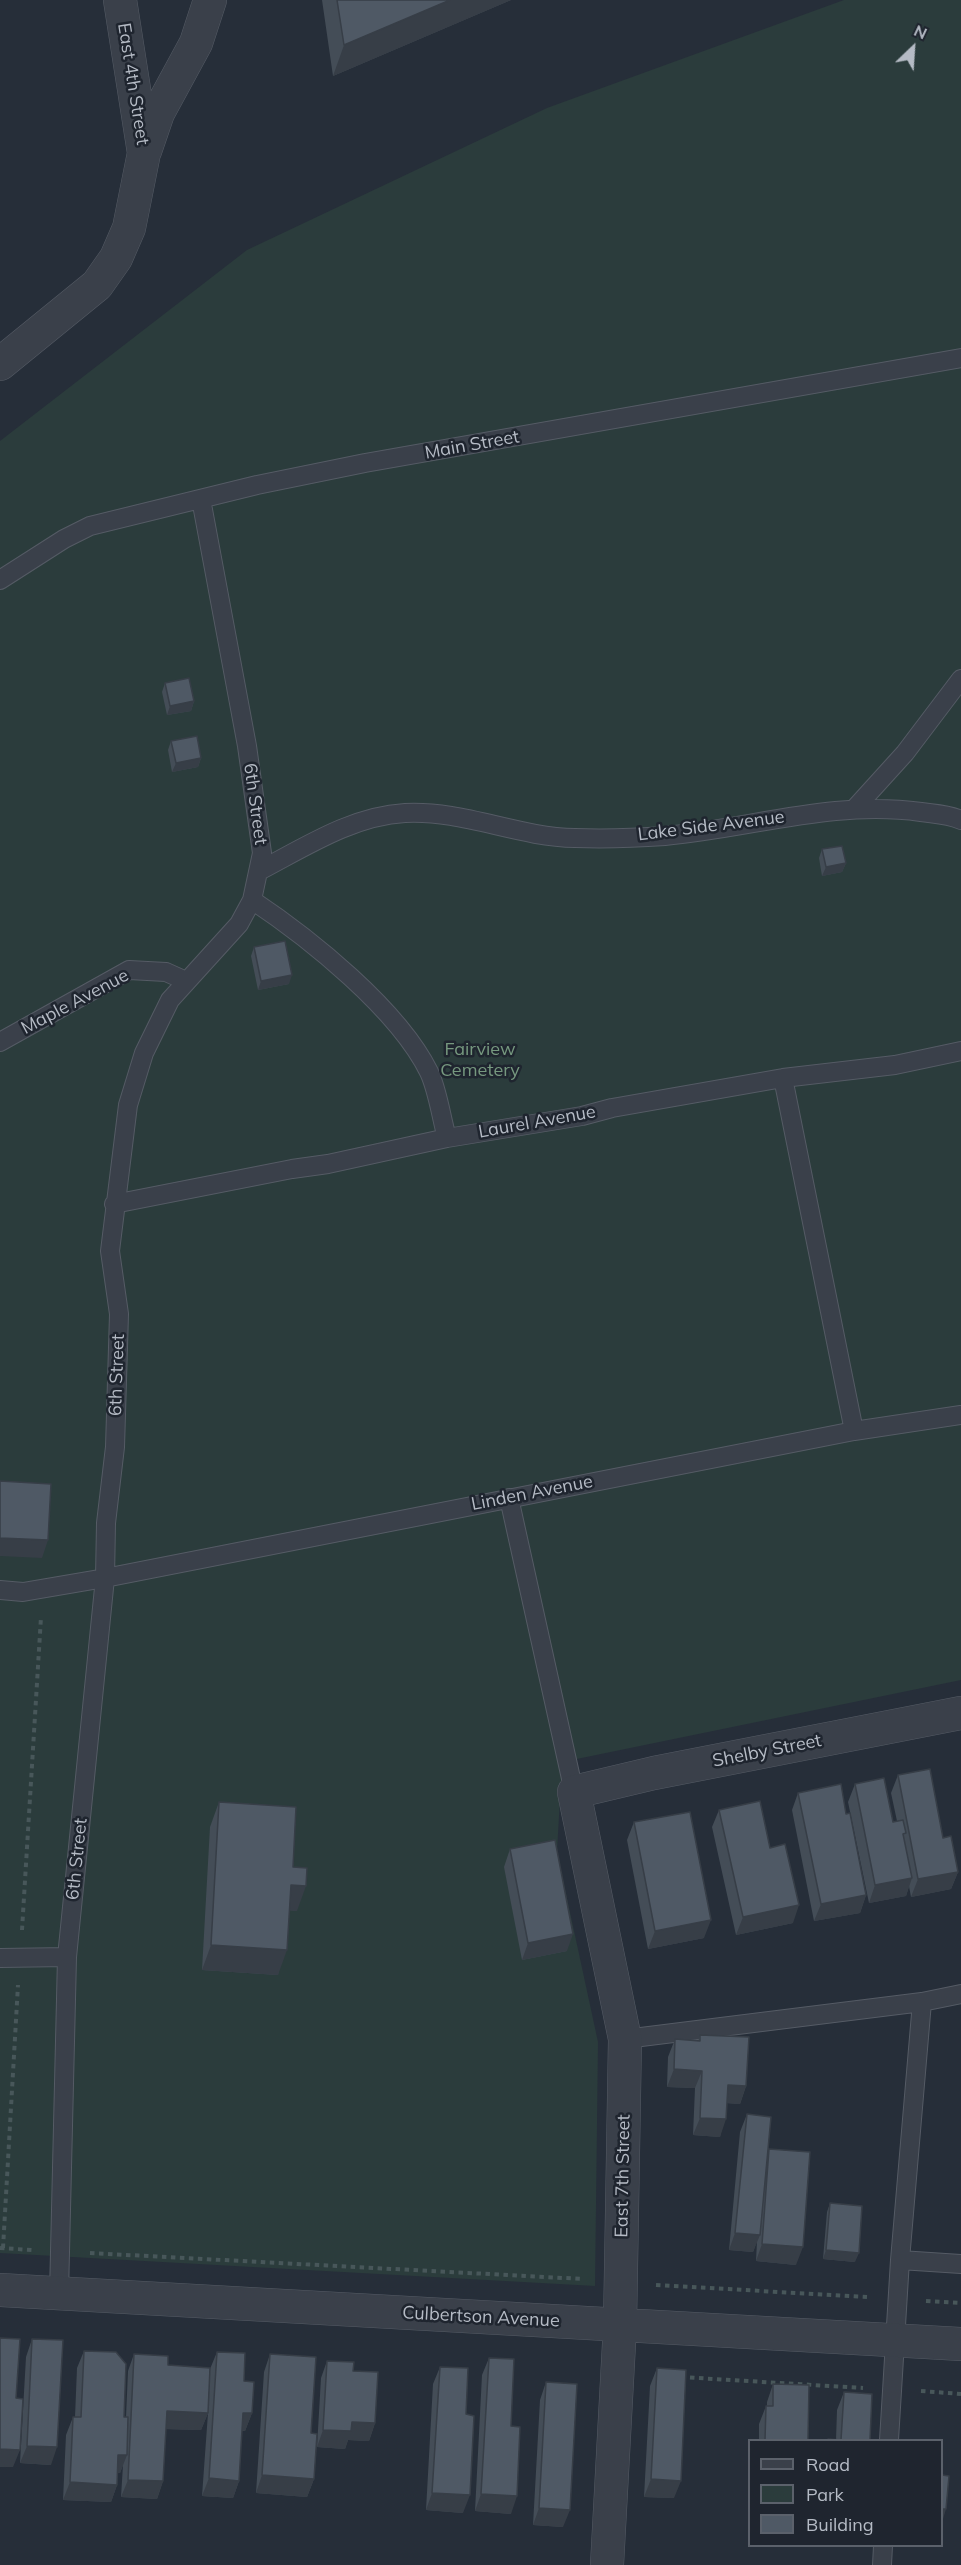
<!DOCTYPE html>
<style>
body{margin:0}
#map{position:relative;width:961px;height:2565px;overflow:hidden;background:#262e39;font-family:Mulish,sans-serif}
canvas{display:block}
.legend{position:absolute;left:748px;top:2439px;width:195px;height:108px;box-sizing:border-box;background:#1f252f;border:2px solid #5b616b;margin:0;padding:8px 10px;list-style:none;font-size:18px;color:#b5bbc5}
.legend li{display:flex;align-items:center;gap:12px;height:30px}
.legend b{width:30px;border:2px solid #5b616b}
.north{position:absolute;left:883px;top:18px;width:60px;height:60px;-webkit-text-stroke:4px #1f252f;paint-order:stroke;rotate:25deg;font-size:16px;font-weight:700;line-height:24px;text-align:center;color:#b5bbc5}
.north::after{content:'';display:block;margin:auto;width:21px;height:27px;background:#b5bbc5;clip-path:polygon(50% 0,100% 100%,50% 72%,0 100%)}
</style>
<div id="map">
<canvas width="961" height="2565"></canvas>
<ul class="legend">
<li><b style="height:8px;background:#3a404a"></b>Road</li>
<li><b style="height:16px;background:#2b3c3c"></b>Park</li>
<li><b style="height:16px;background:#4f5965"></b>Building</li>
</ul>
<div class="north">N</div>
</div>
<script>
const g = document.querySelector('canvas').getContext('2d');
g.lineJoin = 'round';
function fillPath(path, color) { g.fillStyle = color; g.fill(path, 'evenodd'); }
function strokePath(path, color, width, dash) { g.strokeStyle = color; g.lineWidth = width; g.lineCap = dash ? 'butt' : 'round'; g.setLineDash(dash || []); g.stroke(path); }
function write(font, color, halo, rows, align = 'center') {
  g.font = font + ' Mulish,sans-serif'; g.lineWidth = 5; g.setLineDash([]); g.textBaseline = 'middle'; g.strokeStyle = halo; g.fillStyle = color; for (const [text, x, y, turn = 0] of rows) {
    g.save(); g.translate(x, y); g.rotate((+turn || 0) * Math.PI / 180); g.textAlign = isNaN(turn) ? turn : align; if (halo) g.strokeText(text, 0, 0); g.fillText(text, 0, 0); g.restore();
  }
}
const green = new Path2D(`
 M844 0H961V1680L562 1762 557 1852 598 2042 595 2286 0 2253V441L247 250 547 108Z`);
const path = new Path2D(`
 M22 1930 41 1617
 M0 2248 32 2250
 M3 2248 18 1985
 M90 2253 583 2279
 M656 2285 867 2297
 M926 2301 961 2303
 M681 2377 863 2388
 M921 2391 961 2394`);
const lane = new Path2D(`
 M0 580 64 539 90 526 257 485 365 463 961 358
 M856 807 905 753 961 679
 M259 871C305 847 352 816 405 813 463 810 517 837 575 838 604 839 636 838 665 836 753 828 832 800 921 812 935 814 948 814 961 820
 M252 900C309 938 398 1009 429 1072 438 1091 441 1117 447 1138
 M0 1042 129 970 166 972 186 981
 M783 1078 854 1431
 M114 1204 292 1169 328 1164 447 1138 582 1116 612 1108 783 1078 895 1065 961 1051
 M509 1498 574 1792
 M0 1590 23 1592 105 1578 854 1431 961 1415
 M0 1958 67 1957
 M625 2039 922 2002 961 1994
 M900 2260 922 2002
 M59 2294 67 1957 105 1578 106 1523 115 1447 119 1314 110 1251 128 1105 144 1053 170 1000 239 924 252 900 262 853 247 746 201 499
 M889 2440 900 2260 961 2264
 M882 2565 883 2546`);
const street = new Path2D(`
 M145 151 158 113 196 43 210 0
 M0 364 97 285 116 258 129 228 144 153 120 0
 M0 2290 961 2344
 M607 2565 620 2325 625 2039 574 1792 654 1773 961 1713`);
const wall = new Path2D(`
 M322 0H511L333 76Z
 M165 683 194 701 191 711 167 715 162 692Z
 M171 741 201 758 198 767 172 772 168 750Z
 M822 849 846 863 842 872 822 876 819 858Z
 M254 947 289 984 258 990 251 956Z
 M898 1775 943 1838 958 1872 951 1889 911 1897 909 1886 906 1896 869 1903 848 1802 855 1784 893 1822 897 1821 891 1793Z
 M798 1793 846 1814 866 1895 860 1913 814 1921 792 1810Z
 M219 1802 293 1867 297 1911 289 1910 278 1975 202 1970 210 1827Z
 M719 1810 770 1848 793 1923 736 1935 712 1827Z
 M634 1822 704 1938 648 1949 627 1840Z
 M510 1849 567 1951 522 1960 504 1867Z
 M700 2035 746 2086 740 2104 727 2103 720 2137 693 2135 695 2088 667 2087 668 2057 675 2039 698 2041Z
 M747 2114 767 2155 769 2149 796 2265 756 2261 757 2241 753 2252 729 2250 740 2132Z
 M830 2203 855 2262 823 2259 827 2212Z
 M32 2339 51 2465 20 2463 26 2357Z
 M84 2351 124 2417H126L128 2371 134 2354 168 2365 208 2406 210 2369 217 2352 244 2381 252 2413 245 2431H242L239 2481 233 2498 202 2496 208 2413 201 2430 166 2429 163 2481 157 2499 121 2497 123 2465 120 2473H117V2485L111 2502 63 2500 66 2435 73 2417H75L77 2368Z
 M270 2354 311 2433 314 2479 307 2497 256 2493 264 2372Z
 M489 2358 511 2426V2514L475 2511 482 2375Z
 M327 2361 353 2371 375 2423 369 2441 348 2440 345 2449 317 2447 321 2378Z
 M440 2367 466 2414 463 2513 426 2510 433 2384Z
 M657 2368 674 2498 644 2497 650 2386Z
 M546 2382 563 2527 533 2525 540 2400Z
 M773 2384 808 2440H759V2424L766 2406H767V2402Z
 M844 2392 870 2440H836L837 2410Z`);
const shadedWall = new Path2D(`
 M450 0H511L333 76 344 45Z
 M194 701 191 711 167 715 170 706Z
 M201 758 198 767 172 772 176 763Z
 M846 863 842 872 822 876 826 867Z
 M292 975 289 984 258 990 261 981Z
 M0 1538 48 1540 42 1558 0 1556Z
 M958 1872 951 1889 911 1897 918 1879Z
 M912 1878 906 1896 869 1903 875 1885Z
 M291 1885 306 1886 297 1911 282 1910Z
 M866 1895 860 1913 814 1921 821 1904Z
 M799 1905 793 1923 736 1935 743 1917Z
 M711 1920 704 1938 648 1949 655 1931Z
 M573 1934 567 1951 522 1960 528 1943Z
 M211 1945 287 1950 278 1975 202 1970Z
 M674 2069 702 2071 695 2088 667 2087Z
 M728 2085 746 2086 740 2104 722 2103Z
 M700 2118 726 2119 720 2137 693 2135Z
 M735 2233 760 2235 753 2252 729 2250Z
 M762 2244 803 2247 796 2265 756 2261Z
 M826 2250 859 2253 855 2262 823 2259Z
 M167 2411 208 2413 201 2430 160 2429Z
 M243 2413H252L245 2431 237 2430Z
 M352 2422 375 2423 369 2441 348 2440 345 2449 317 2447 323 2430Z
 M27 2446 57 2447 51 2465 20 2463Z
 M0 2449 20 2450 13 2467H0Z
 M118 2455H127L120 2473H111Z
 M262 2475 314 2479 307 2497 256 2493Z
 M209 2478 239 2481 233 2498 202 2496Z
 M651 2479 681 2481 674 2498 644 2497Z
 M128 2480 163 2481 157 2499 121 2497Z
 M70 2482 117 2485 111 2502 63 2500Z
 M432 2493 470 2495 463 2513 426 2510Z
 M481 2494 517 2496 511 2514 475 2511Z
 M539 2508 570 2510 563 2527 533 2525Z
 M942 2509H946L943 2519H942Z`);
const building = new Path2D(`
 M337 0H450L344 45Z
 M189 678 194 701 170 706 165 683Z
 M197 736 201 758 176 763 171 741Z
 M842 846 846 863 826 867 822 849Z
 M285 941 292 975 261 981 254 947Z
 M0 1481 51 1484 48 1540 0 1538Z
 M930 1769 943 1838 951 1836 958 1872 918 1879 898 1775Z
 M884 1778 893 1822 903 1820 906 1833 903 1834 912 1878 875 1885 855 1784Z
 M841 1784 846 1814 850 1813 866 1895 821 1904 798 1793Z
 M760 1801 770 1848 785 1844 799 1905 743 1917 719 1810Z
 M219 1802 296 1807 293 1867 307 1868 306 1886 291 1885 287 1950 211 1945Z
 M690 1812 711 1920 655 1931 634 1822Z
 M555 1840 573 1934 528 1943 510 1849Z
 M700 2035 749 2037 746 2086 728 2085 726 2119 700 2118 702 2071 674 2069 675 2039 700 2041Z
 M747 2114 771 2117 760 2235 735 2233Z
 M769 2149 810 2152 803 2247 762 2244Z
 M830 2203 862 2206 859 2253 826 2250Z
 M0 2338 20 2339 16 2398 23 2399 20 2450 0 2449Z
 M32 2339 63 2340 57 2447 27 2446Z
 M84 2351 116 2352 126 2364 124 2417H128L127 2455H118L117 2485 70 2482 73 2417H81Z
 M217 2352 245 2353 244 2381 254 2382 252 2413H243L239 2481 209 2478Z
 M134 2354 168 2356V2365L210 2368 208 2413 167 2411 163 2481 128 2480Z
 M270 2354 316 2357 311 2433 317 2434 314 2479 262 2475Z
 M489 2358 514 2359 511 2426 520 2427 517 2496 481 2494Z
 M327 2361 354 2362 353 2371 378 2372 375 2423 352 2422 351 2431 323 2430Z
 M440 2367 468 2368 466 2414 474 2416 470 2495 432 2493Z
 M657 2368 686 2370 681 2481 651 2479Z
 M546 2382 577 2384 570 2510 539 2508Z
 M773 2384 809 2385 808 2440H765L766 2406H773Z
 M844 2392 872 2394 870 2440H828V2439L841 2440Z
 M942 2475 949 2476 946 2509H942Z`);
const streetNames = [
 ["East 4th Street",133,84,81],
 ["Main Street",472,445,-10],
 ["6th Street",255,804,82],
 ["Lake Side Avenue",711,826,-7],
 ["Maple Avenue",75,1002,-28],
 ["Laurel Avenue",537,1122,-10],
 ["6th Street",117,1375,-88],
 ["Linden Avenue",532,1493,-11],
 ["Shelby Street",767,1751,-11],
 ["6th Street",77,1859,-84],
 ["East 7th Street",623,2176,-89],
 ["Culbertson Avenue",481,2317,3]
];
const parkNames = [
 ["Fairview",480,1050],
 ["Cemetery",480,1071]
];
fillPath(green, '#2b3c3c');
strokePath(lane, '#555b65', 20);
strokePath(street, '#555b65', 34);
strokePath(path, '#48575a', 4, [4.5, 4.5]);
strokePath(lane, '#3a404a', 18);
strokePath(street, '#3a404a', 33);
fillPath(wall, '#444d57');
fillPath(shadedWall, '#373e47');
fillPath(building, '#4f5965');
strokePath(building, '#373e47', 1.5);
write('18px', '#b5bbc5', '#1f252f', streetNames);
write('18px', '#76987f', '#1f252f', parkNames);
</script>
